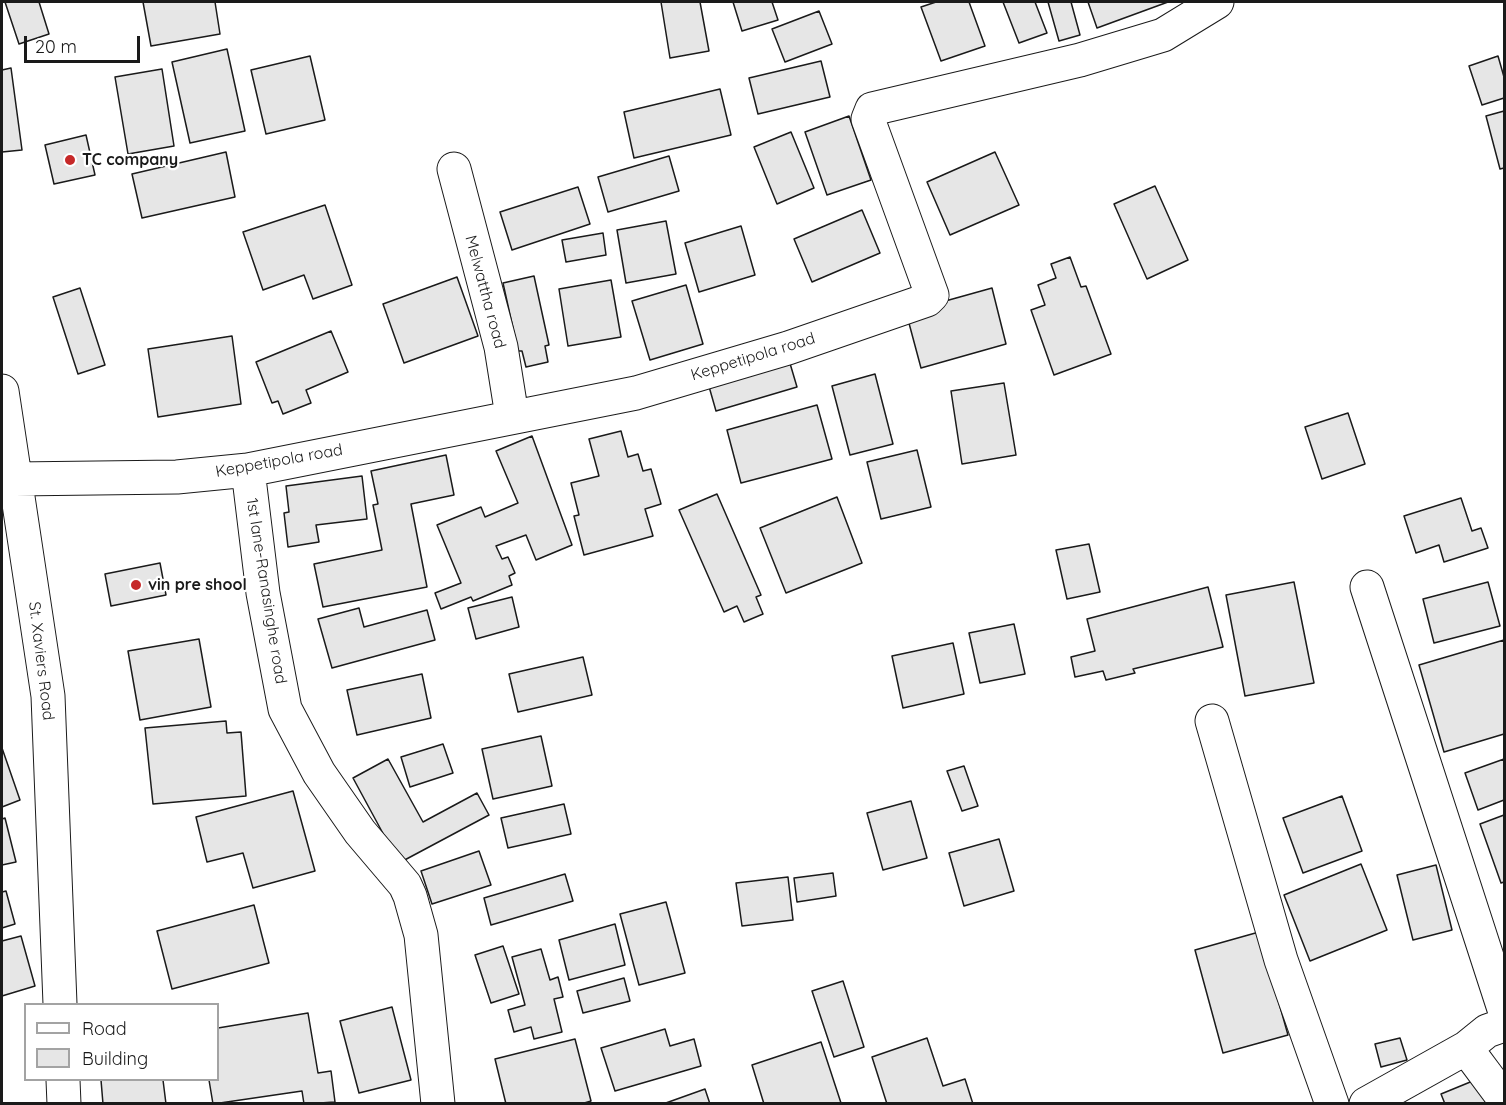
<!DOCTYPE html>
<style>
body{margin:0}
#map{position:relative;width:1506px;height:1105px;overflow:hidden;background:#fff;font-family:Quicksand,sans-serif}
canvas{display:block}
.frame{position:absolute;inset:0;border:3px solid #1a1a1a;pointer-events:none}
.legend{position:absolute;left:24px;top:1003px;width:195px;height:78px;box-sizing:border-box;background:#fff;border:2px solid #a3a3a3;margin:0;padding:8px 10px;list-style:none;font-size:18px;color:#1a1a1a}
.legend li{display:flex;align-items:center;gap:12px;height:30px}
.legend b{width:30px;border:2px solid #a3a3a3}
.scale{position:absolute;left:24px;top:36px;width:116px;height:27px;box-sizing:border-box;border:3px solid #1a1a1a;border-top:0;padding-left:8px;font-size:18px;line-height:21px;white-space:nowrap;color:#1a1a1a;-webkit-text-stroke:4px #fff;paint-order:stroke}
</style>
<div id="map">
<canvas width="1506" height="1105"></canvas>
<div class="frame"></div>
<ul class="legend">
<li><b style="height:8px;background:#fff"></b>Road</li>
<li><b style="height:16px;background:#e6e6e6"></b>Building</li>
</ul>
<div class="scale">20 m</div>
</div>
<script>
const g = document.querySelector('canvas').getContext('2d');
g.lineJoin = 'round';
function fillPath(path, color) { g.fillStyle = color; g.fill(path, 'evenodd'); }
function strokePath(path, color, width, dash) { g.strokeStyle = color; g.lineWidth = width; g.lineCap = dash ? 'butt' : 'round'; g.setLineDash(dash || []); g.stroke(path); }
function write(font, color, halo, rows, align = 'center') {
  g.font = font + ' Quicksand,sans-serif'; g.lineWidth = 4.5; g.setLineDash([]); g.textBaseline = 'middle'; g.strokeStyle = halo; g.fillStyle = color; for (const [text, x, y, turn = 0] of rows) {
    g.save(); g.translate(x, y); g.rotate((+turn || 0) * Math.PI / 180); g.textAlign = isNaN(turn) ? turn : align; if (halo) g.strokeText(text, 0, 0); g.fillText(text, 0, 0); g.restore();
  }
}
const building = new Path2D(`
 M5 2H39L49 34 19 44Z
 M143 2H215L220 34 151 46Z
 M661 2H700L709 51 670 58Z
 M733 2H772L778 20 742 31Z
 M936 2H969L985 46 941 61 921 7Z
 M1003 2H1035L1047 33 1019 43Z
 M1048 2H1071L1080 35 1059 41Z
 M1088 2H1168L1097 28Z
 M819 11 832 44 785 62 772 29Z
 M227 49 245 131 190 143 172 62Z
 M310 56 325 120 266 134 251 70Z
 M1498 56 1504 77V98L1482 105 1469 66Z
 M821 61 830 97 758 114 749 78Z
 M11 68 22 150 2 152V70Z
 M162 69 174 146 128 154 115 77Z
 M720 89 731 135 634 158 624 112Z
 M1504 111V168L1500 169 1486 116Z
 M849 116 871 180 827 195 805 132Z
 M791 132 814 188 777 204 754 147Z
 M86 135 95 175 54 184 45 145Z
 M226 152 235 197 142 218 132 174Z
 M995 152 1019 205 950 235 927 182Z
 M669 156 679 191 608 212 598 177Z
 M1155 186 1188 260 1147 279 1114 204Z
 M578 187 590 224 512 250 500 212Z
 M325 205 352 285 313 299 304 275 263 290 243 232Z
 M862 210 880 253 812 282 794 239Z
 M666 221 676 274 626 283 617 230Z
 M741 226 755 275 699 292 685 243Z
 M603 233 606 255 566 262 562 240Z
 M1070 257 1081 287 1086 286 1111 354 1054 375 1031 310 1045 305 1038 285 1056 278 1051 264Z
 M534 276 549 345 545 346 548 362 526 367 522 351H518L503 283Z
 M457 277 478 336 404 363 383 304Z
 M611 280 621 337 568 346 559 289Z
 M686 285 703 344 650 360 632 301Z
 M80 288 105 365 78 374 53 297Z
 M992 288 1006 344 921 368 906 312Z
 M331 331 348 372 306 390 311 403 283 414 278 401 272 403 256 362Z
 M232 336 241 404 158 417 148 349Z
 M789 360 797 387 716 411 708 383Z
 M875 374 893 444 850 455 832 386Z
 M1004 383 1016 455 962 464 951 391Z
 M817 405 832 459 741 483 727 430Z
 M1348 413 1365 464 1322 479 1305 427Z
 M621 431 628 457 638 454 643 471 651 469 661 504 645 509 653 536 584 555 574 516 579 515 571 483 599 476 589 439Z
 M532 436 572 545 536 560 526 535 496 546 502 559 508 557 515 573 509 576 512 585 473 601 471 597 441 609 435 593 461 583 437 525 481 507 485 517 518 503 496 451Z
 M917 450 931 507 881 519 867 462Z
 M446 455 454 495 411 504 427 587 323 607 314 564 382 550 373 505 378 504 371 471Z
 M362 476 367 519 316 525 319 542 288 547 284 513 289 512 286 486Z
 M717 494 761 595 756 597 763 614 744 622 737 606 724 612 679 510Z
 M837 497 862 563 786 593 760 528Z
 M1461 498 1472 531 1481 528 1488 548 1444 562 1439 545 1416 553 1404 516Z
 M1089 544 1100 592 1067 599 1056 550Z
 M160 563 166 595 111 606 105 574Z
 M1294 582 1314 683 1245 696 1226 595Z
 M1488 582 1500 626 1434 643 1423 599Z
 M1208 587 1223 647 1133 669 1135 673 1106 680 1103 671 1075 677 1071 657 1095 651 1087 619Z
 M512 597 519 627 476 639 468 608Z
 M359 608 364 627 427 610 435 640 332 668 318 619Z
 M1014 624 1025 674 980 683 969 633Z
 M199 639 211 707 140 720 128 651Z
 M1504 640V734L1444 752 1419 665Z
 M953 643 964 694 903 708 892 656Z
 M583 657 592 695 518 712 509 674Z
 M422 674 431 718 357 735 347 690Z
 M226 721 227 733 241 732 246 796 153 804 145 728Z
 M541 736 552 786 493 799 482 749Z
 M443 744 453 773 410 787 401 757Z
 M2 748 20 800 2 807Z
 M388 759 423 822 477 793 489 815 399 863 353 778Z
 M1504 759V800L1478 810 1465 773Z
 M964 766 978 806 962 811 947 771Z
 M293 791 315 871 253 888 243 853 207 862 196 817Z
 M1342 796 1362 851 1303 873 1283 818Z
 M911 801 927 858 883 870 867 813Z
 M564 804 571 834 508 848 501 818Z
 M1504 815V882L1501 883 1480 824Z
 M5 818 16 862 2 865V819Z
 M999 839 1014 891 964 906 949 853Z
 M479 851 491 885 432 904 421 871Z
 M1361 864 1387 930 1310 961 1284 895Z
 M1436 865 1452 930 1413 940 1397 875Z
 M833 873 836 896 797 902 794 878Z
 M565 874 573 901 491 925 484 898Z
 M788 877 793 920 742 926 736 883Z
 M6 891 15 924 2 928V892Z
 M666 902 685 973 639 985 620 914Z
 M254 905 269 963 172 989 157 931Z
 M615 924 625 965 569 980 559 940Z
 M1259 932 1288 1035 1223 1053 1195 950Z
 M21 936 35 986 2 996V941Z
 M503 946 519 994 491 1003 475 955Z
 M541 949 550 980 558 977 563 997 554 999 562 1032 534 1039 531 1027 514 1032 508 1010 525 1005 512 957Z
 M624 978 630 1001 583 1013 577 991Z
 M843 981 864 1047 834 1057 812 991Z
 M392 1007 411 1080 359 1093 340 1021Z
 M308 1013 318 1073 331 1071 335 1102 304 1104 302 1091 213 1104 209 1080H218V1028Z
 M665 1029 670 1046 694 1039 701 1066 615 1091 601 1048Z
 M927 1038 943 1086 965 1079 973 1104H887L872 1057Z
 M1400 1038 1407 1060 1381 1067 1375 1044Z
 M575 1039 591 1101 581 1104H506L495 1059Z
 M821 1042 841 1103 764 1104 752 1065Z
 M1480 1078 1490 1104H1445L1441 1094Z
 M101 1080H163L166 1104H103Z
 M705 1089 710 1104H663Z`);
const minor = new Path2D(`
 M454 169 501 347 512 416
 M2 391 48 696 60 1004
 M248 470 263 593 285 709 319 773 360 832 405 885 410 896 421 935 438 1104
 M15 479 177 477 248 470 636 393 788 348 927 300 932 295 868 119 872 109 1080 60 1163 35 1217 2
 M1367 587 1504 1009
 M1212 721 1281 960 1332 1104
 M1466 1048 1504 1099
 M63 1080 64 1104
 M1366 1104 1466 1048 1487 1031 1504 1025`);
const markers = [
 [70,160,6,"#c62828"],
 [136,585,6,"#c62828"]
];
const poiNames = [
 ["TC company",82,160],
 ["vin pre shool",148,585]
];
const streetNames = [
 ["Melwattha road",485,292,75],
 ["Keppetipola road",753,357,-17],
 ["Keppetipola road",279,461,-10],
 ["1st lane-Ranasinghe road",266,591,81],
 ["St. Xaviers Road",41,661,83]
];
fillPath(building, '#e6e6e6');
strokePath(building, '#1a1a1a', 1.5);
strokePath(minor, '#1a1a1a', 35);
strokePath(minor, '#fff', 33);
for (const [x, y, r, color] of markers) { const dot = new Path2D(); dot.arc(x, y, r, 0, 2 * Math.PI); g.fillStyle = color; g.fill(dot); strokePath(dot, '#fff', 2); }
write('bold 16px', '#1a1a1a', '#fff', poiNames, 'left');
write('16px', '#1a1a1a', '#fff', streetNames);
</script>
